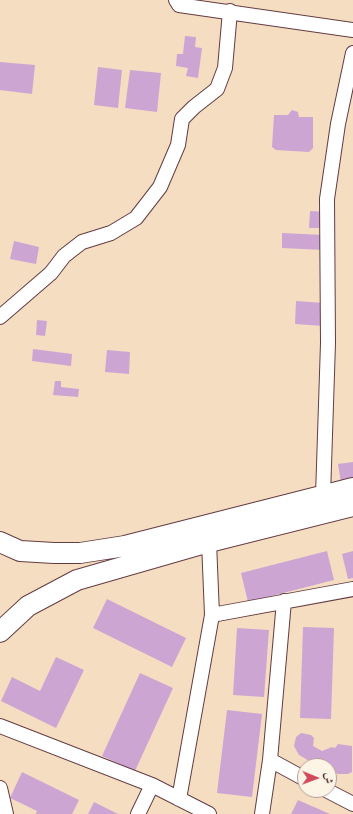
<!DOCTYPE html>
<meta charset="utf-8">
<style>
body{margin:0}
#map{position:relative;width:353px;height:814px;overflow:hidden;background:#f5ddc2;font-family:"IM FELL French Canon",Amiri,serif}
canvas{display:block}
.north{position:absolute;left:297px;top:758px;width:40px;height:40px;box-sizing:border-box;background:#fcf5e5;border:1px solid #b59f9b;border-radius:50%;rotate:91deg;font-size:11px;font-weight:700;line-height:16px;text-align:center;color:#4a1f2b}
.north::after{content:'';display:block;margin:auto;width:14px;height:18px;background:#d1495b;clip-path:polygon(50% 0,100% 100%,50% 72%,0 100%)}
</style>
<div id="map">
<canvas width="353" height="814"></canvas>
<div class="north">ش</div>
</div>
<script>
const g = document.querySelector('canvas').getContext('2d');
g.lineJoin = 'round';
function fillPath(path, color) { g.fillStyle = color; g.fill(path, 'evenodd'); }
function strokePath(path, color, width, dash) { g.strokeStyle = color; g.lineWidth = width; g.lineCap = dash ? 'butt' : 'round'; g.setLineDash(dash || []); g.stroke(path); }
const building = new Path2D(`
 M185 36 196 37 195 47 202 48 198 78 186 76 188 68 176 66 177 54H183Z
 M0 62 35 65 32 94 0 90Z
 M98 67 122 70 118 108 94 105Z
 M130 70 161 73 157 112 125 108Z
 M292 110 298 112 299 117H313V148L309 152 276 150 272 147 274 115H288Z
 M310 211 327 212 326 228H309Z
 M282 233 324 235V250L282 248Z
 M14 241 39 247 36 264 10 259Z
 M296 301 325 303 323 326 295 324Z
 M37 320 47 321 45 336 36 335Z
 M33 349 72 354 71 366 32 361Z
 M107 350 130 352 129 374 105 372Z
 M55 381H61V387L79 389 78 397 53 395Z
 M353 462V486L342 489 338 464Z
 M327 551 334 580 248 602 241 573Z
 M353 551V578L348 579 342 554Z
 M107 599 186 638 172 667 93 628Z
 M303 627 334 628 331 719 300 718Z
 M237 628 269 630 264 697 233 695Z
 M56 657 84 670 56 728 1 701 12 677 40 691Z
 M140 673 173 688 135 771 102 756Z
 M227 710 262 714 252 797 217 793Z
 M301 733 311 735 314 738 313 746 322 751 332 747 335 748 338 744 352 746V772L348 774H338L329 770V766H318L299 755 294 746 296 737Z
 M22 772 79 800 72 814H36L37 811 10 798Z
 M298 800 330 814H291Z
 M94 802 118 814H88Z`);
const minor = new Path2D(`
 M176 0 179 5 353 30
 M0 317 51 273 64 256 82 242 111 233 136 218 160 187 178 145 182 119 194 107 217 89 225 68 230 11
 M323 496 328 343 327 199 338 124 353 53
 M212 615 353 589
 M0 726 152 785 209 814
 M270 760 305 779
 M0 788 6 814
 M326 790 353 804
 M179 799 212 615 209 542
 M138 814 152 785
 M262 814 270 760 284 601`);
const secondary = new Path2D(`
 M0 542 20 551 54 553H80L125 546 353 488
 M0 632 28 606 77 580 209 542 353 506`);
fillPath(building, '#cda5d3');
strokePath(minor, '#643c42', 16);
strokePath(secondary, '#643c42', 22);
strokePath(minor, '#fff', 14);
strokePath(secondary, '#fff', 20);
</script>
